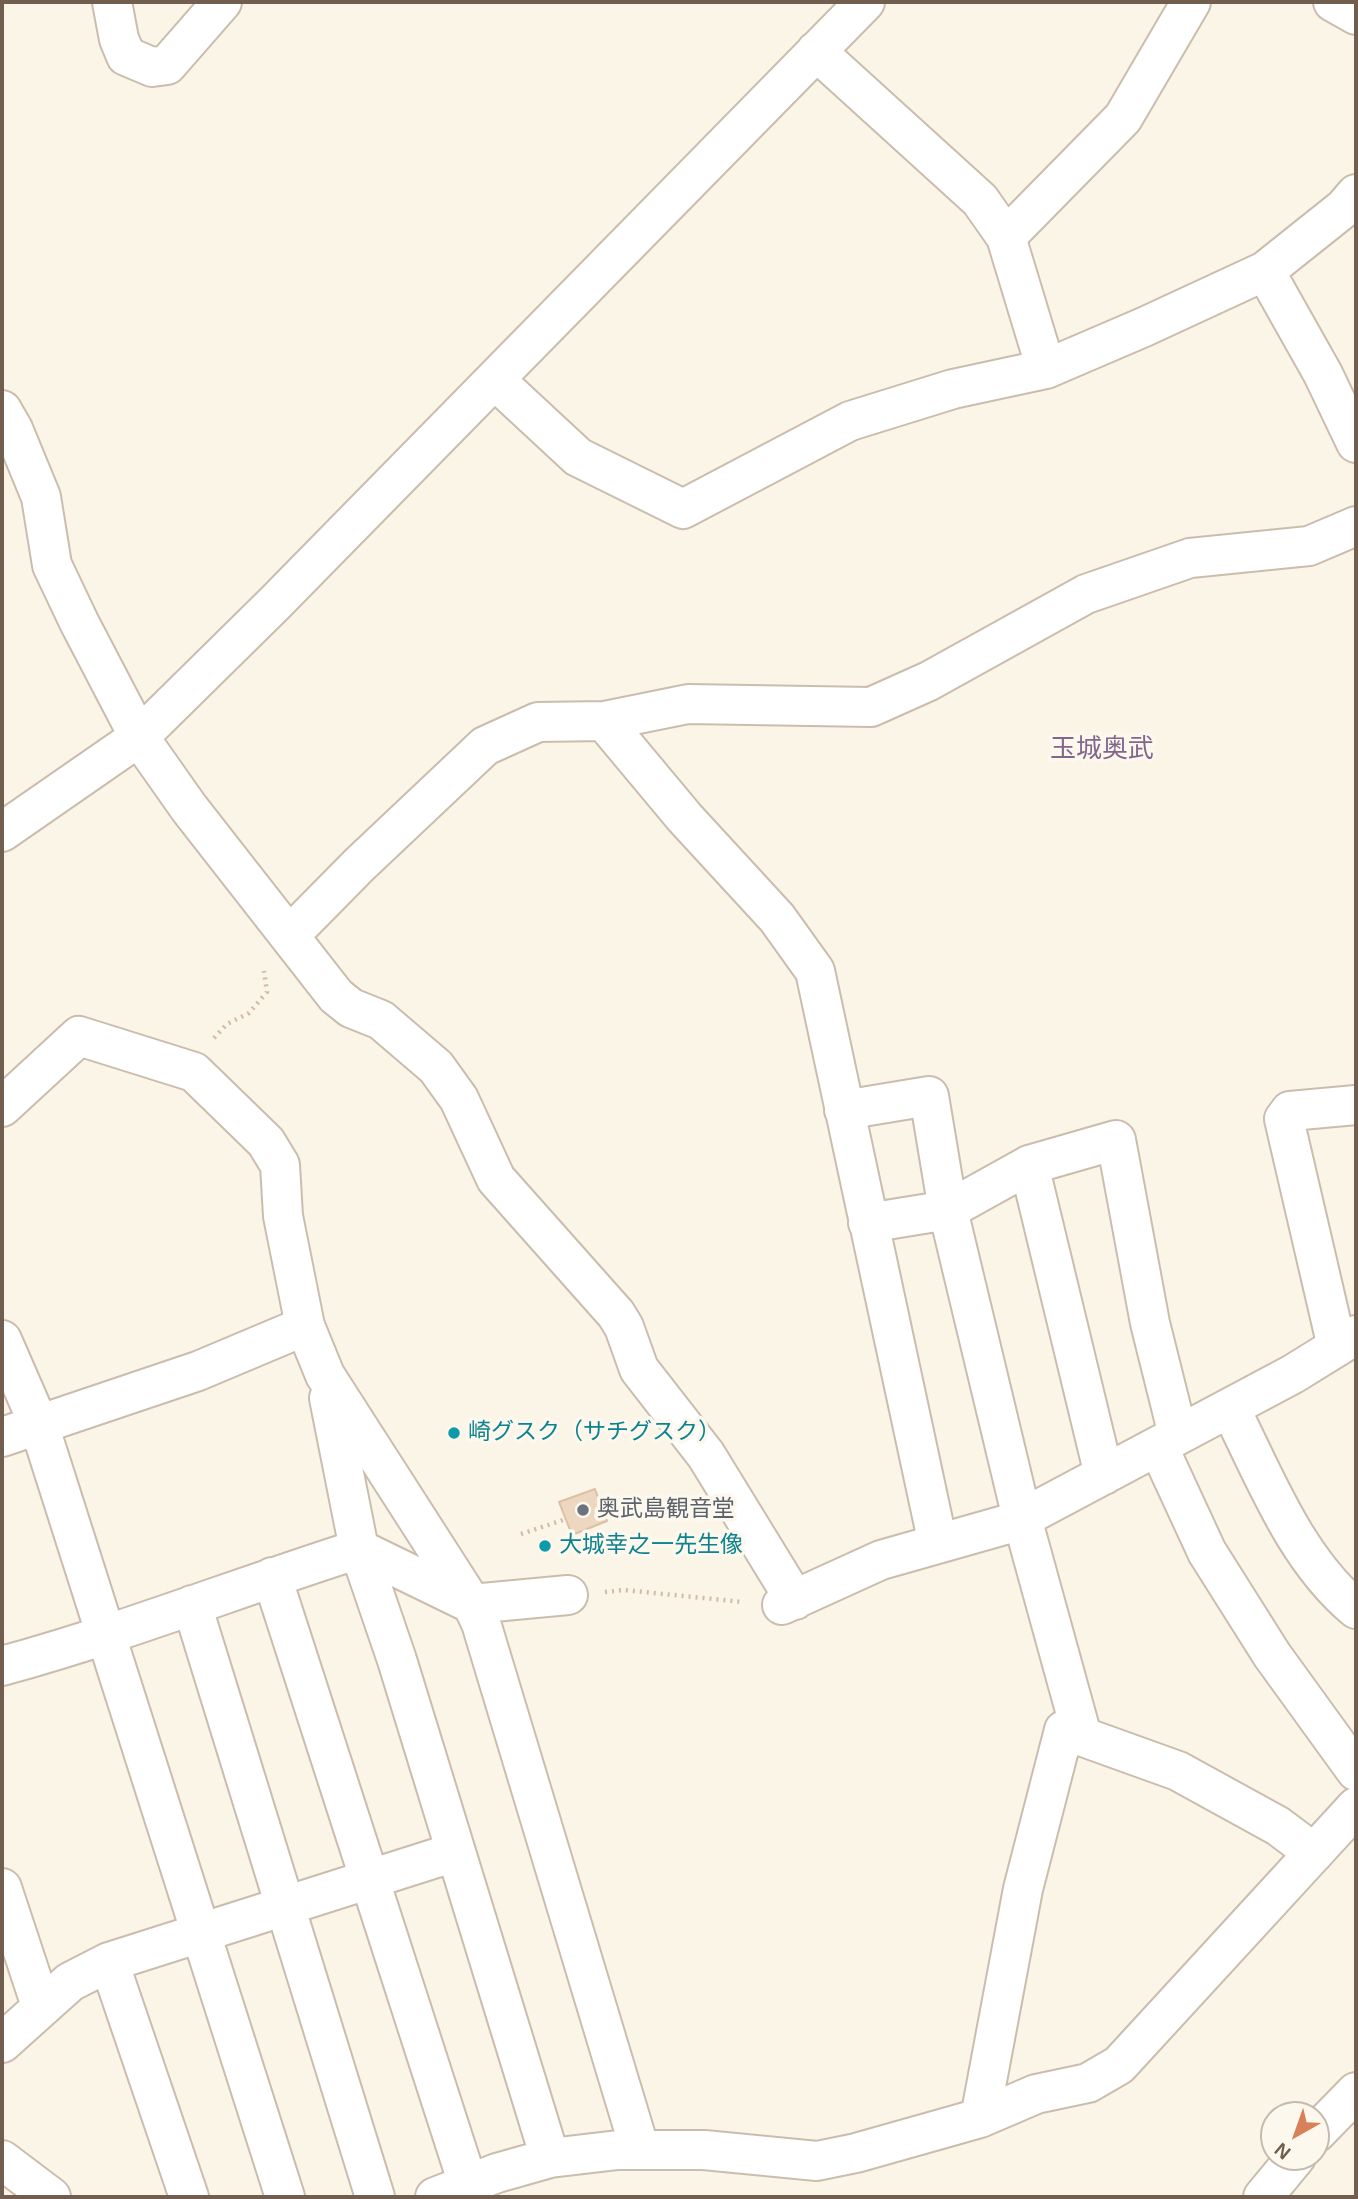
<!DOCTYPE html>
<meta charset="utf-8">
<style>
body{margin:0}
#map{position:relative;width:1358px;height:2199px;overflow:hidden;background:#faf5e7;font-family:Arial,sans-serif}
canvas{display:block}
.frame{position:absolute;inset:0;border:4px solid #725e4e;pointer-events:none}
.north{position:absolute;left:1260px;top:2101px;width:70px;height:70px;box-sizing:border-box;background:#fdf8ed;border:2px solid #c5baad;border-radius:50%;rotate:220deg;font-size:19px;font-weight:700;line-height:28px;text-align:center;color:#725e4e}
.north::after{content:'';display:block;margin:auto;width:24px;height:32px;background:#d88158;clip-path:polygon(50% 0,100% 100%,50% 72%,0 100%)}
</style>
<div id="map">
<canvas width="1358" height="2199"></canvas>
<div class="frame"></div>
<div class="north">N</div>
</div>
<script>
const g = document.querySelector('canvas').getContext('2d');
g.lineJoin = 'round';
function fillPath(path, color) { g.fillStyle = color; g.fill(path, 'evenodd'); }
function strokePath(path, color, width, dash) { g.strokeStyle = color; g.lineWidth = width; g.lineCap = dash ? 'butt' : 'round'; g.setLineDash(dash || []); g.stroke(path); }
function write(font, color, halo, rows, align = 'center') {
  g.font = font + ' Arial,"Noto Sans JP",sans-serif'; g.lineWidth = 7; g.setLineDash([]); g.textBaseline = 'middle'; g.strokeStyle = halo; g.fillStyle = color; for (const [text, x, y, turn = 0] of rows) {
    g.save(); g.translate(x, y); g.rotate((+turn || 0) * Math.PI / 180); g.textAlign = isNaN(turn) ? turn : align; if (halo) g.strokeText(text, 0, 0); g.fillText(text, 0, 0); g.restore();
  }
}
const building = new Path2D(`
 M595 1489 607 1521 572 1535 559 1502Z`);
const path = new Path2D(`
 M214 1038 227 1024 249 1013 267 992 264 971
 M521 1534 566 1519
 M605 1592 624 1590 743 1602`);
const minor = new Path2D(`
 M112 2 119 39 126 56 152 67 167 65 222 2
 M1333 2 1356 15
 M816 51 980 200 1006 237 1046 369
 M1006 237 1123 118 1191 2
 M1265 271 1323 374 1356 443
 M495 380 578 457 683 509 850 421 953 389 1046 369 1144 327 1265 271 1344 208 1356 194
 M2 410 13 429 41 497 52 565 79 622 139 737 189 808 336 996 351 1008 381 1020 436 1067 459 1099 496 1179 616 1314 624 1327 639 1369 706 1455 795 1600
 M604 721 685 818 777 918 815 971 938 1544
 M2 832 139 737 275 603 865 2
 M289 936 359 865 485 746 538 722 604 721 688 704 871 707 929 681 1086 594 1190 558 1309 546 1356 526
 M2 1107 79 1036 194 1072 266 1142 280 1165 283 1216 305 1326 325 1375 472 1604 481 1623 640 2150
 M844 1110 929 1096 948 1210 1022 1518 1082 1736
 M1029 1165 1116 1140 1150 1323 1178 1435
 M868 1223 948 1210 1029 1165 1104 1475
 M2 1340 39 1425 285 2197
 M1337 1347 1284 1119 1290 1111 1356 1105
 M329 1398 359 1549 397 1660 550 2158
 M1230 1408C1265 1477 1295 1558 1356 1609
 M2 1437 198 1371 305 1326
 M1158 1446 1207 1552 1272 1655 1356 1771
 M272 1577 468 2184
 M192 1605 375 2197
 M782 1605 881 1560 1015 1522 1293 1374 1356 1335
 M2 1666C123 1633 239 1587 359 1549L472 1604 568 1595
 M2 1888 41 2006
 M109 1962 189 2197
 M2 2043 70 1982 109 1962 455 1852
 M980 2118 1023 1889 1064 1730 1178 1771 1278 1826 1314 1853
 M1316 2133 1356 2092
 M2 2160 51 2197
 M435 2197 497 2173 550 2158 618 2150H704L817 2161 856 2153 980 2118 1036 2094 1088 2083 1119 2065 1356 1807
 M1263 2197 1296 2157`);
const markers = [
 [454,1433,7,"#0f9aa8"],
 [583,1510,7,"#6b7280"],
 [545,1546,7,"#0f9aa8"]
];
const cultureNames = [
 ["崎グスク（サチグスク）",468,1433],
 ["大城幸之一先生像",559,1546]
];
const worshipNames = [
 ["奥武島観音堂",597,1510]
];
const quarterNames = [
 ["玉城奥武",1102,750]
];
fillPath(building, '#edd7c1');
strokePath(building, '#debfa3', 2);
strokePath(minor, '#cbbdae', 42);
strokePath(path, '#d2bba5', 4.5, [2, 5]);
strokePath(minor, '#fff', 38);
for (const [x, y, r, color] of markers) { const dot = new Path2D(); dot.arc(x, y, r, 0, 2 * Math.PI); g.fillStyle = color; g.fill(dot); strokePath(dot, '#fdf8ed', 2.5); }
write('23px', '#0d838f', '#fdf8ed', cultureNames, 'left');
write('23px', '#5b616d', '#fdf8ed', worshipNames, 'left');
write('26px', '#84668d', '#fdf8ed', quarterNames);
</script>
